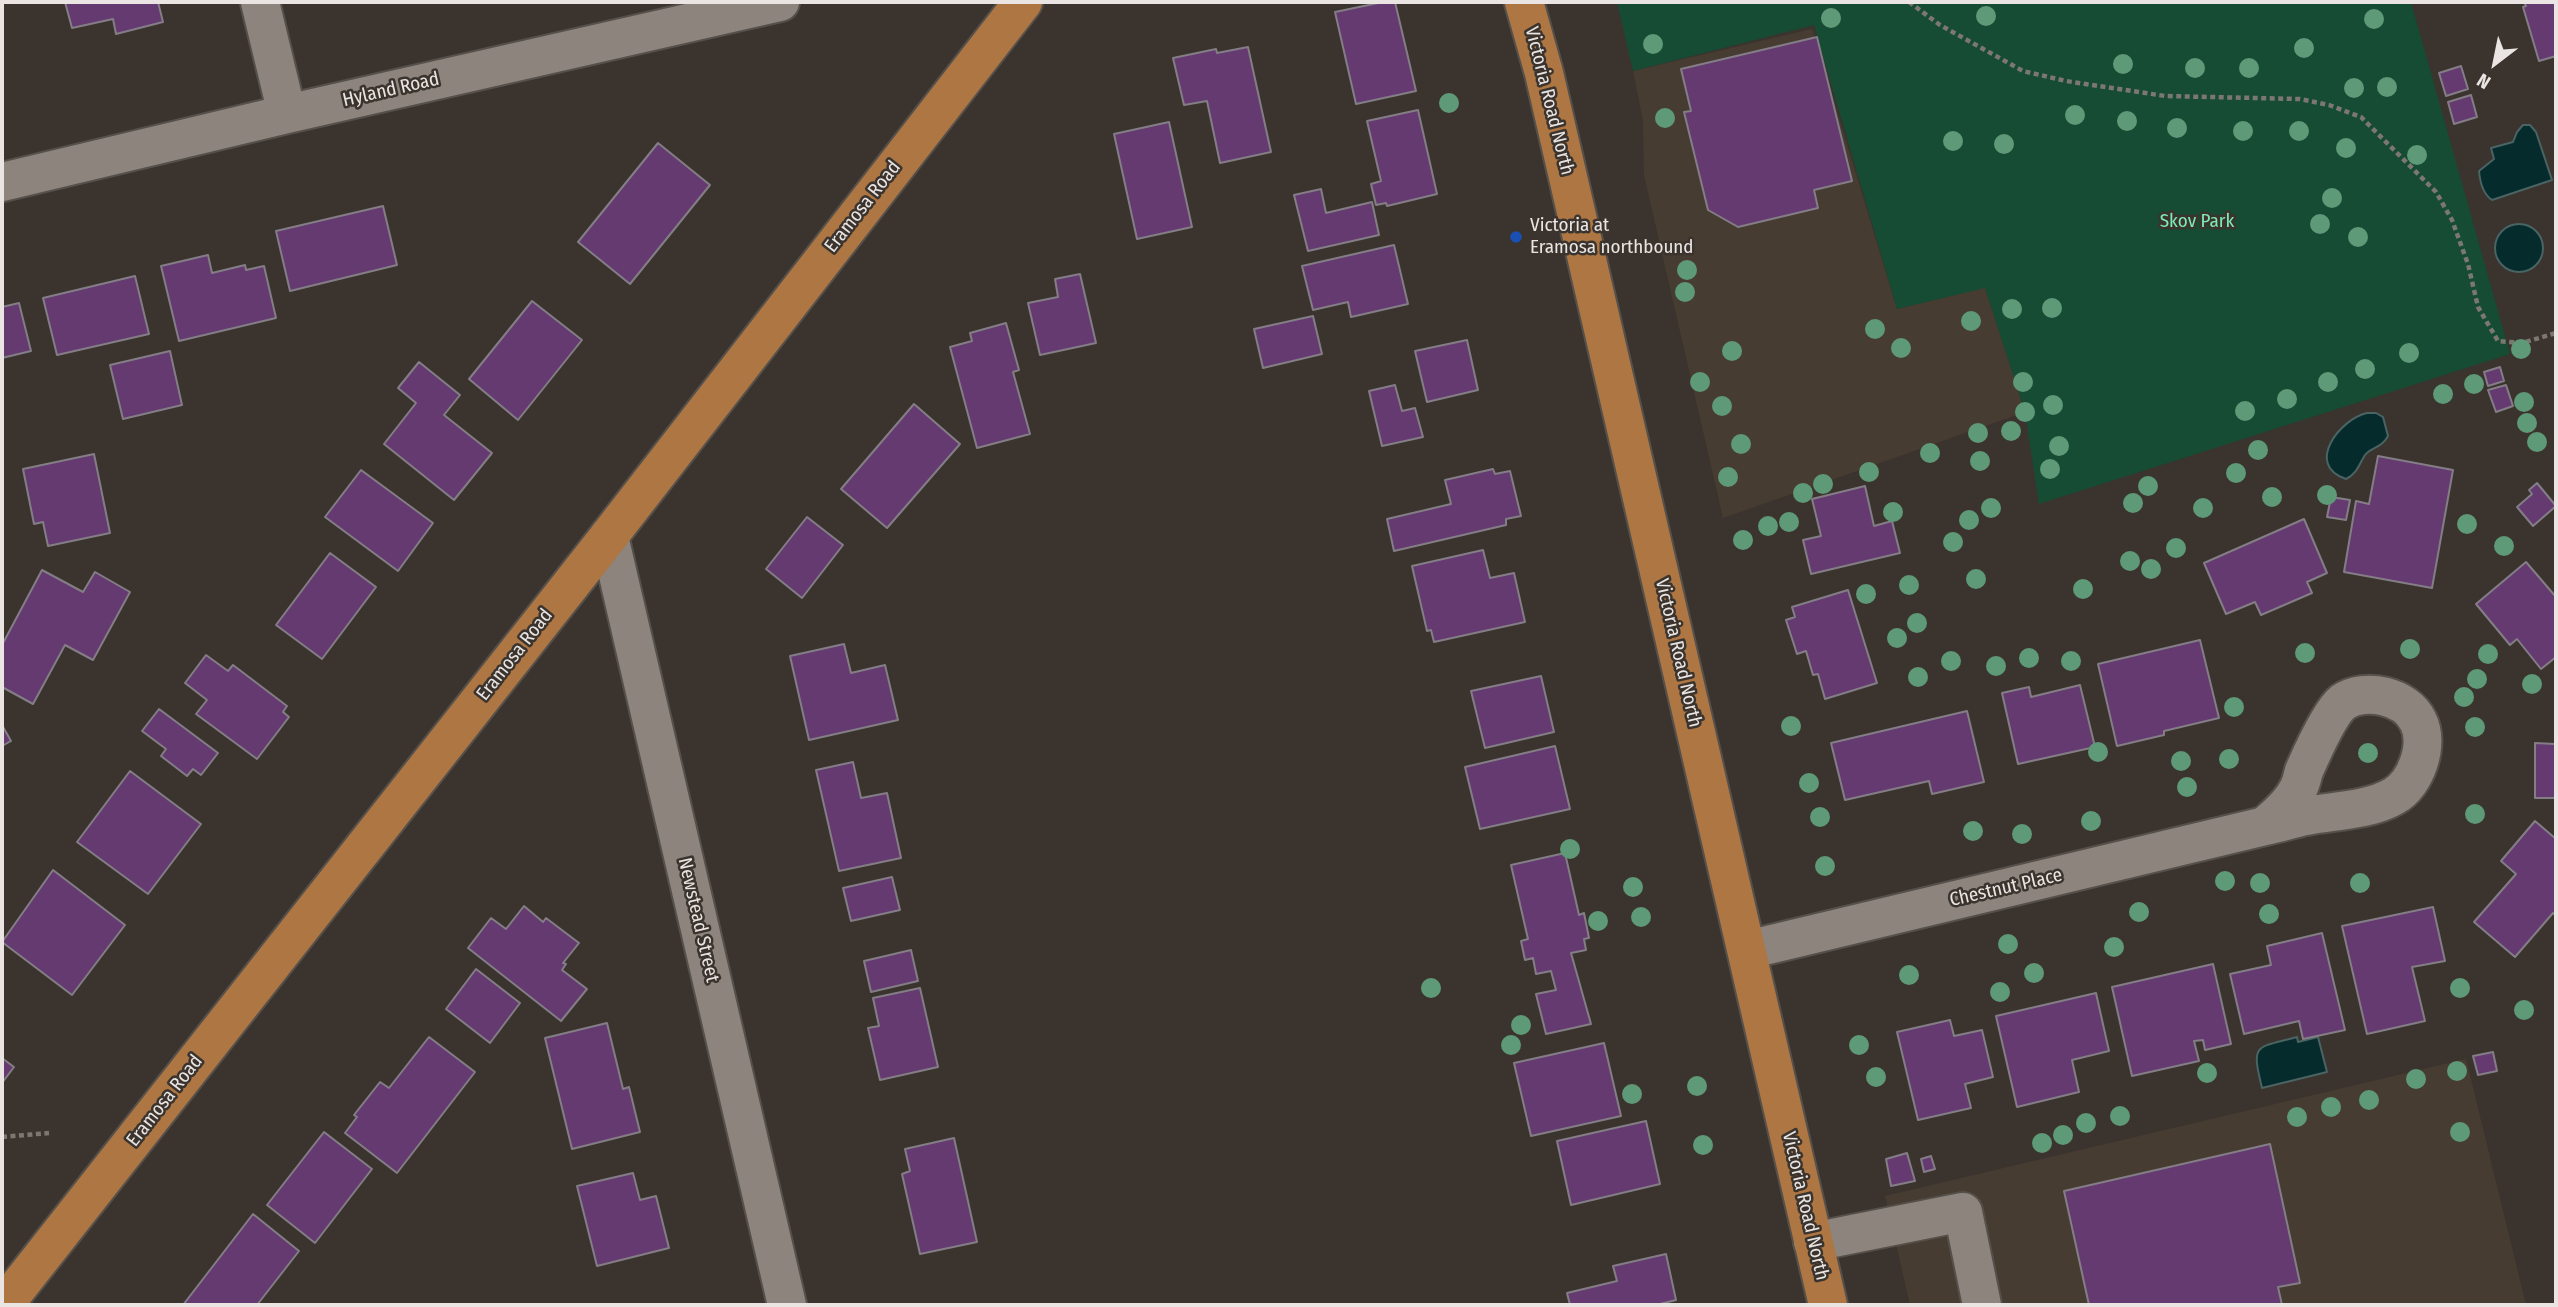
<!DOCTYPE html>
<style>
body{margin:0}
#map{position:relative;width:2558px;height:1307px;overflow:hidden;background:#3b342e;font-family:"Fira Sans Condensed",sans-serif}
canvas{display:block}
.frame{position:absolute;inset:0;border:4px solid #eae5e2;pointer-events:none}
.north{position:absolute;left:2460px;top:28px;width:70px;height:70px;-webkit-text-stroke:5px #3b342e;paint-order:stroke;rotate:212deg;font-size:19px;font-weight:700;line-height:28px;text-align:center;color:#eae5e2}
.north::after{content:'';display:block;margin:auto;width:24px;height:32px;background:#eae5e2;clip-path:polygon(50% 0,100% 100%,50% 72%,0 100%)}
</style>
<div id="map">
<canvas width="2558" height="1307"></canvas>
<div class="frame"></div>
<div class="north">N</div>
</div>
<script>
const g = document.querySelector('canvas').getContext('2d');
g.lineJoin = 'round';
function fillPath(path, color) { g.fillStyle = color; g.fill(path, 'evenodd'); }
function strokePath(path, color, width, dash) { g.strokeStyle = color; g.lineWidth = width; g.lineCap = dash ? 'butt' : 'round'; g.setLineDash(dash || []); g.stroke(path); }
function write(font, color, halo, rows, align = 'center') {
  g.font = font + ' "Fira Sans Condensed",sans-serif'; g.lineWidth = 5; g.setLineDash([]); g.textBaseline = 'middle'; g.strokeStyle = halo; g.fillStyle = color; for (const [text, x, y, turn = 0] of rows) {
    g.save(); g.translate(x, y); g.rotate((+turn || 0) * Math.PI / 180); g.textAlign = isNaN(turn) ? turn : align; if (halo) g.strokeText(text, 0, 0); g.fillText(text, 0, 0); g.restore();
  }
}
const built = new Path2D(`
 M1812 29 1897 309 1985 287 2025 412 1723 518 1644 175 1643 121 1633 71Z
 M2466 1059 2526 1305H1910L1885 1196Z`);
const green = new Path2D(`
 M1617 2H2411L2510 354 2039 504 2025 412 1985 288 1897 309 1814 25 1633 71Z`);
const water = new Path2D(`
 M2523 125H2530L2536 132 2552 180 2492 200C2483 194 2480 182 2479 171L2494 159 2491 148 2513 142 2517 132Z
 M2495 248a24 24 0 1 1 48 0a24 24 0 1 1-48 0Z
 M2367 413H2376L2383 417 2388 436C2381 449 2372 446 2365 455 2359 464 2357 474 2346 479 2304 465 2340 419 2367 413Z
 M2297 1037 2298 1042 2318 1037 2327 1072 2262 1088C2251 1043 2255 1048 2297 1037Z`);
const building = new Path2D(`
 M65 2H158L163 22 116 34 113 19 72 28Z
 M1383 2H1395L1416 91 1356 104 1335 12Z
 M2524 2H2556V56L2539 61 2523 7 2526 6Z
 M1817 37 1852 181 1814 190 1818 208 1738 227 1708 210 1684 112 1691 111 1681 69Z
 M1248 47 1271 152 1220 163 1207 101 1184 105 1173 58 1216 49 1217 53Z
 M2461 66 2468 89 2446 96 2439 73Z
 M2471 95 2477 117 2454 124 2448 102Z
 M1418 110 1437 194 1387 206 1386 203 1376 205 1371 184 1381 181 1367 121Z
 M1169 122 1192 227 1137 239 1114 134Z
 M658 143 710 185 630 284 578 242Z
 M1321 189 1326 213 1372 202 1379 235 1308 251 1294 195Z
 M383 206 397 265 290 291 276 231Z
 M1394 245 1408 304 1351 317 1348 302 1313 310 1302 266Z
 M208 255 212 273 245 265 246 270 264 266 276 318 179 341 161 266Z
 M1080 274 1096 343 1040 355 1028 303 1058 297 1055 279Z
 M135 276 149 334 57 355 43 298Z
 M532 301 582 340 518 420 469 379Z
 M19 303 31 351 2 358V307Z
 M1313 316 1322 354 1263 368 1254 329Z
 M1006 323 1019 370 1013 372 1030 434 977 448 950 347 972 341 970 333Z
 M1467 340 1478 390 1427 402 1415 351Z
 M170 351 182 405 123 419 110 365Z
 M419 362 460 395 444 415 492 453 454 500 384 444 416 403 398 388Z
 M2500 367 2504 381 2488 386 2484 372Z
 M1395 385 1402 411 1415 408 1423 437 1382 446 1369 391Z
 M2506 385 2513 406 2496 412 2488 390Z
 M914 404 960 444 887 528 841 489Z
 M94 454 110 533 48 546 43 522 34 524 23 469Z
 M2378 456 2453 470 2432 588 2344 572 2356 501 2369 504Z
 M1493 469 1495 474 1510 471 1521 516 1506 519V525L1394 551 1387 519 1451 504 1445 480Z
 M361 470 433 523 398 571 325 517Z
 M2537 483 2556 506 2533 526 2517 507 2532 494 2529 490Z
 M1865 486 1874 526 1892 521 1900 553 1811 574 1803 540 1821 536 1812 499Z
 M2331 497 2350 500 2346 520 2327 517Z
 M807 517 843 545 802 598 766 569Z
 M2304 519 2327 573 2307 582 2312 593 2261 615 2255 602 2226 614 2204 563Z
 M1483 550 1490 578 1514 573 1525 622 1434 642 1431 630 1427 631 1412 566Z
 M330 553 376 587 322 659 276 625Z
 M2526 562 2556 597V657L2541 669 2517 639 2510 645 2476 604Z
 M42 570 83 592 95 572 130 592 93 660 65 645 33 704 2 687V645Z
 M1848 590 1877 683 1825 699 1818 674 1813 675 1806 651 1797 654 1786 620 1795 617 1792 607Z
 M2200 640 2219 718 2164 731V735L2117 746 2098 664Z
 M844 644 851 673 885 665 898 720 809 740 790 656Z
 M206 655 228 671 233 665 287 706 283 712 289 717 257 759 196 714 207 700 185 683Z
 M1541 676 1554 732 1485 748 1471 691Z
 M2080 685 2095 747 2018 764 2002 693 2029 687 2031 697Z
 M2555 700 2556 798H2535V743L2555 744Z
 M159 709 218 753 201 775 193 769 187 776 161 756 166 749 142 731Z
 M1967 711 1984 782 1932 794 1929 781 1845 800 1831 743Z
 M2 725 11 741 2 746Z
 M1555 746 1570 809 1480 829 1465 767Z
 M853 762 861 798 887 793 901 858 839 871 816 770Z
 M130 771 201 824 148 894 77 842Z
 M2535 821 2556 839V916L2553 913 2515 957 2474 922 2516 874 2501 861Z
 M1565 853 1579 915 1584 913 1589 938 1584 939 1586 950 1571 953 1591 1024 1546 1034 1536 994 1556 990 1551 971 1536 974 1533 958 1525 960 1521 941 1528 939 1511 865Z
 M53 870 125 925 72 995 2 942Z
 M892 877 900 910 851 921 843 888Z
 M524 906 543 922 546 918 579 943 563 963 566 964 562 970 587 989 561 1021 468 948 491 918 506 929Z
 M2433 907 2445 961 2412 967 2425 1021 2367 1034 2342 926Z
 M2322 933 2345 1030 2303 1039 2299 1021 2244 1034 2230 974 2271 965 2267 946Z
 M911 950 918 981 871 992 864 961Z
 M2213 964 2231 1044 2205 1050 2203 1040 2194 1041 2199 1061 2132 1076 2112 987Z
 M476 969 520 1003 490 1043 446 1009Z
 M920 988 938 1067 880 1080 868 1028 879 1026 873 998Z
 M2096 993 2109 1051 2072 1060 2079 1092 2017 1107 1996 1016Z
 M1950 1020 1954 1036 1982 1030 1993 1077 1965 1084 1971 1108 1918 1120 1897 1032Z
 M607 1023 623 1089 629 1087 640 1132 572 1149 545 1038Z
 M429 1037 475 1072 397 1173 345 1133 357 1117 354 1115 380 1082 389 1088Z
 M1604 1043 1621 1116 1531 1136 1514 1063Z
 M2493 1052 2497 1071 2478 1075 2473 1056Z
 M2 1058 14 1067 2 1083Z
 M1646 1121 1660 1184 1571 1205 1557 1141Z
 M324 1132 372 1169 315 1243 267 1205Z
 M954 1138 977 1242 920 1254 902 1174 910 1171 905 1149Z
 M2270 1144 2300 1283 2278 1287 2282 1305H2089L2064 1191Z
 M1907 1153 1915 1181 1891 1186 1886 1159Z
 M1931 1156 1935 1169 1924 1172 1921 1159Z
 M633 1173 640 1200 656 1196 669 1248 597 1266 577 1186Z
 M253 1214 299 1251 257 1305H183Z
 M1666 1254 1676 1300 1656 1305H1570L1567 1293 1617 1281 1613 1266Z`);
const path = new Path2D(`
 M1909 2 1940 25 2023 71 2066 81 2165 96 2300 99 2329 105 2361 117 2436 192 2452 220 2468 264 2478 307 2498 341 2522 343 2556 333
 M2 1137 49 1133`);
const minor = new Path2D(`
 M260 2 287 114
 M2 182 287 114 780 2
 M609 536 787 1305
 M1747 950 2265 826C2279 823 2292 819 2306 816 2333 811 2371 810 2394 796 2416 784 2430 744 2418 721 2406 696 2365 687 2343 702 2330 712 2311 755 2304 771 2302 778 2301 785 2297 791 2290 805 2276 816 2265 826
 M1813 1242 1963 1212 1982 1305`);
const major = new Path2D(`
 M1524 2 1544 73 1828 1305
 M4 1305 609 536 1023 2`);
const trees = [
 [1986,16],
 [1831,18],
 [2374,19],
 [1653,44],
 [2304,48],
 [2123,64],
 [2195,68],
 [2249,68],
 [2387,87],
 [2354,88],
 [1449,103],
 [2075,115],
 [1665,118],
 [2127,121],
 [2177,128],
 [2243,131],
 [2299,131],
 [1953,141],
 [2004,144],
 [2346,148],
 [2417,155],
 [2332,198],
 [2320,224],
 [2358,237],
 [1687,270],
 [1685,292],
 [2052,308],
 [2012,309],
 [1971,321],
 [1875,329],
 [1901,348],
 [2521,349],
 [1732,351],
 [2409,353],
 [2365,369],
 [1700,382],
 [2023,382],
 [2328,382],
 [2474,384],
 [2443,394],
 [2287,399],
 [2524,402],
 [2053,405],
 [1722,406],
 [2245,411],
 [2025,412],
 [2527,423],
 [2011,431],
 [1978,433],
 [2537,442],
 [1741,444],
 [2059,446],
 [2258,450],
 [1930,453],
 [1980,461],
 [2050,469],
 [1869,472],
 [2236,473],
 [1728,477],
 [1823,484],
 [2148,486],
 [1803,493],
 [2327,495],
 [2272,497],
 [2133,503],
 [1991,508],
 [2203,508],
 [1893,512],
 [1969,520],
 [1789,522],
 [2467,524],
 [1768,526],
 [1743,540],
 [1953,542],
 [2504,546],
 [2176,548],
 [2130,561],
 [2151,569],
 [1976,579],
 [1909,585],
 [2083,589],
 [1866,594],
 [1917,623],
 [1897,638],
 [2410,649],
 [2305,653],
 [2488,654],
 [2029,658],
 [1951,661],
 [2071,661],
 [1996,666],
 [1918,677],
 [2477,679],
 [2532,684],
 [2464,697],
 [2234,707],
 [1791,726],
 [2475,727],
 [2098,752],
 [2368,753],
 [2229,759],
 [2181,761],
 [1809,783],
 [2187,787],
 [2475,814],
 [1820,817],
 [2091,821],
 [1973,831],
 [2022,834],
 [1570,849],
 [1825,866],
 [2225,881],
 [2260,883],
 [2360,883],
 [1633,887],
 [2139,912],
 [2269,914],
 [1641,917],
 [1598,921],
 [2008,944],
 [2114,947],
 [2034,973],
 [1909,975],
 [1431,988],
 [2460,988],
 [2000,992],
 [2524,1010],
 [1521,1025],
 [1511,1045],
 [1859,1045],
 [2457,1071],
 [2207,1073],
 [1876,1077],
 [2416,1079],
 [1697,1086],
 [1632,1094],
 [2369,1100],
 [2331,1107],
 [2120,1116],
 [2297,1117],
 [2086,1123],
 [2460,1132],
 [2063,1135],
 [2042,1143],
 [1703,1145]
];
const markers = [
 [1516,237,7,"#1a4fb4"]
];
const streetNames = [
 ["Hyland Road",391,90,-13],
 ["Victoria Road North",1549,101,76],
 ["Eramosa Road",863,207,-52],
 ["Victoria Road North",1678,653,77],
 ["Eramosa Road",515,655,-52],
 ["Chestnut Place",2006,888,-13],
 ["Newstead Street",698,920,77],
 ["Eramosa Road",165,1101,-52],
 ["Victoria Road North",1805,1206,77]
];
const parkNames = [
 ["Skov Park",2197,222]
];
const poiNames = [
 ["Victoria at",1530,226],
 ["Eramosa northbound",1530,248]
];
fillPath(built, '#473c32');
fillPath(green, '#164b34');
fillPath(water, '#062b2c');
strokePath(water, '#4a6363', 2);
fillPath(building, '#643a71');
strokePath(building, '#837d85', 2);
strokePath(minor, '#56504b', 42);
strokePath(major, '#56504b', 42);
strokePath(path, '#7d7772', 4.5, [5, 3.5]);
strokePath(minor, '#8c847d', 38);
strokePath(major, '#ad7642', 38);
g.fillStyle = '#5e9978';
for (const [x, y] of trees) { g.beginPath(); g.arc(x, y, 10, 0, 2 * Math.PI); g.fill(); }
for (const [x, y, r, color] of markers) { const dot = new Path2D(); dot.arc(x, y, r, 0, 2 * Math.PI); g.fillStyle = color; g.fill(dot); strokePath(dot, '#3b342e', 2.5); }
write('19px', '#eae5e2', '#3b342e', streetNames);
write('19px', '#7aecb5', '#3b342e', parkNames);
write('19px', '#eae5e2', '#3b342e', poiNames, 'left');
</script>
